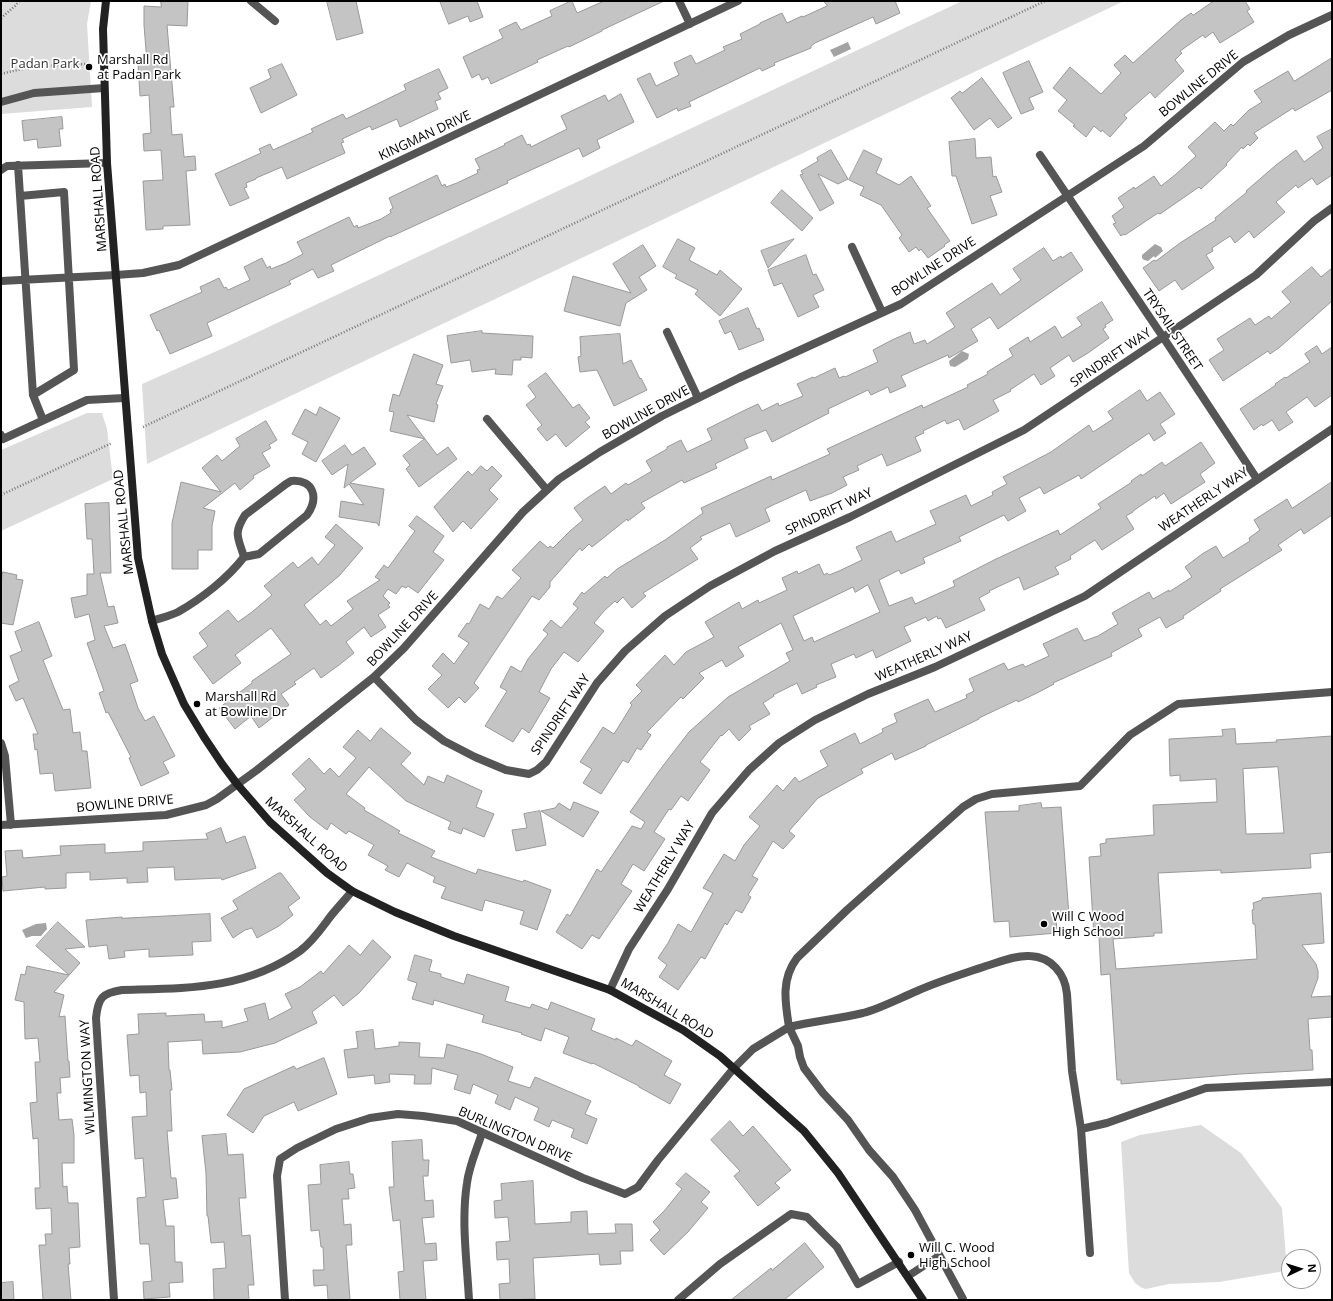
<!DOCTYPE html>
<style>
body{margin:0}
#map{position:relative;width:1333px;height:1301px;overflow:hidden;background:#fff;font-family:"Open Sans",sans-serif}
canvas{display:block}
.frame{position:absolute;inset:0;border:2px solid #000;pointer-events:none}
.north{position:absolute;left:1281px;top:1249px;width:40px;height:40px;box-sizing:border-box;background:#fff;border:1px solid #999;border-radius:50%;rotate:86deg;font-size:11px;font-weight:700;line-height:16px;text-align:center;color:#000}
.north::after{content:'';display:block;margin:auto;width:14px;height:18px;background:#000;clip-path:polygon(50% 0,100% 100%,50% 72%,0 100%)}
</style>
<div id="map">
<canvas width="1333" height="1301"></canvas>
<div class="frame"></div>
<div class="north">N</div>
</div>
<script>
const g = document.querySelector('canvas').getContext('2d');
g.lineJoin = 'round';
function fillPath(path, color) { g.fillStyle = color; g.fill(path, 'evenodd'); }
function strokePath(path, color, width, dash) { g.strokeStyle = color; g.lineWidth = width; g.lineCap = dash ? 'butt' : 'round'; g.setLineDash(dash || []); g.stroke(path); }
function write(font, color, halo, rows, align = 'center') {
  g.font = font + ' "Open Sans",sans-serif'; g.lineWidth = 3.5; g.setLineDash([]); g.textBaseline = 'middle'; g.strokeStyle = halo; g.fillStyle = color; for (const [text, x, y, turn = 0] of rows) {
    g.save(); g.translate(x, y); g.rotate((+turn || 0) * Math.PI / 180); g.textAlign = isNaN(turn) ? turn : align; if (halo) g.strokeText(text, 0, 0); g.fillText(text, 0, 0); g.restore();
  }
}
const green = new Path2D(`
 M1 1H91L87 24 92 107 1 114Z
 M962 1H1124L147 464 142 384 228 346Z
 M87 413H102L107 429 113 479 1 531V450Z
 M1201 1125 1241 1153 1282 1208 1287 1269 1279 1272 1219 1282 1169 1284 1146 1289 1142 1288 1135 1283 1129 1273 1121 1142 1140 1135Z`);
const water = new Path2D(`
 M848 42 851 49 834 57 830 50Z
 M1155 244 1161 247 1163 251 1155 258 1154 256 1148 261 1144 260 1142 258V255Z
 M962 351 969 354 968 359 955 367 950 366 949 361Z
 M46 923 47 929 41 936H32L26 938 22 930 36 924Z`);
const building = new Path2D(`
 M161 1H188L187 26 167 25 174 107H170L172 135 182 134 184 157 195 156 196 170 186 171 190 225 163 226V229L146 230 143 181 163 180 161 150 144 151 143 134 151 133 149 95 140 96 138 64 147 63 144 25V6L161 7Z
 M327 1H356L363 33 337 40Z
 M440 1H477L483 17 470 22 468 16 449 24Z
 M572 1 577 13 604 1H664L602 30V31L569 47 568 46 537 60 538 62 491 84 488 77 482 80 479 74 472 78 463 57 503 38 499 30 516 22 521 30 552 16 550 11Z
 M824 1H895L900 13 876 24 873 17 815 43 811 46V48L774 63 775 65 762 71 760 68 689 102 691 106 678 111 677 108 657 118 637 79 650 73 656 86 679 75 674 63 691 55 696 64 725 50 723 47 742 39 740 34 760 24V23L782 13 787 23 802 16 803 17 827 6Z
 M1214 1H1245L1250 9 1247 11 1254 22 1220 43 1213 32 1205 38 1203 35 1180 51 1182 53 1175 60 1184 71 1155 98 1150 92 1124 115 1127 118 1110 137 1102 130 1101 132 1094 126 1086 137 1073 126 1075 125 1058 111 1067 100 1053 88 1070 67 1101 94 1121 73 1114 65 1125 55 1133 63 1181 20 1191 13 1193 15Z
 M1332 58V90L1295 111 1293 108 1254 133 1258 138 1250 146 1248 144 1243 149 1242 147 1226 164 1227 165 1201 189 1199 187 1160 214 1158 213 1125 235 1124 234 1121 236 1113 224 1116 223 1112 216 1124 207 1118 198 1134 187 1135 189 1154 176 1161 186 1175 175 1196 156 1188 147 1215 122 1224 131 1231 124 1233 126 1249 110 1262 102 1254 91 1288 71 1294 81Z
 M1029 61 1043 92 1029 98 1034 109 1021 114 1003 73Z
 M282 64 297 95 261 113 250 88 271 78 268 70Z
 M439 69 448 88 438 93 441 99 435 101 438 109 400 127 397 119 372 130 370 126 342 139 344 142 341 143 345 153 287 179 282 167 256 178V179L246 183 247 187 244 188 249 198 230 206 215 174 261 153 259 149 270 144 273 150 313 132 311 129 343 114 346 119 406 90 404 85Z
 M982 78 1012 118 998 128 990 118 974 130 951 98 960 91 962 93Z
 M621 94 634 122 597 140 600 148 583 157 579 148 507 181 508 183 477 197 390 237V236L331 265 334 271 318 278 313 269 289 281 291 284 207 323 212 336 170 354 159 330 157 331 150 315 202 292 200 287 219 278 224 288 226 287 228 290 250 280 244 267 262 258 267 268 270 266 271 269 286 263 303 254 297 242 349 217 354 227 357 225 358 228 381 219 391 213 390 210 393 208 389 198 437 175 442 186 445 184 446 187 457 183 478 173 477 170 480 169 475 159 505 145 504 144 522 135 527 145 530 144 531 147 567 129 561 116 605 95 608 101Z
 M62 117 63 129H59L61 146 38 148 37 139 24 141 22 121Z
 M1332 129V175L1317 185 1312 178 1298 188 1296 185 1276 202 1285 212 1254 238 1249 231 1235 243 1230 236 1212 248 1213 251 1206 255 1214 268 1182 290 1175 280 1159 291 1143 268 1154 260 1156 261 1180 243 1216 220 1215 218 1247 192 1246 191 1276 165 1296 150 1304 162 1323 148 1317 137Z
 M975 139 976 158 991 157 993 177 996 176 1002 192 990 196 997 215 972 224 956 176H952L949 142Z
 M831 150 848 179 838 184 818 174 834 203 820 211 800 175 803 174 801 171 818 161 817 158Z
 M864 150 882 159 876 173 899 185 911 176 931 206 927 208 950 241 944 245 945 246 928 258 921 249 919 251 916 247 909 252 899 238 902 235 881 205 860 195 864 187 849 180Z
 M782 190 813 218 802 231 771 203Z
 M678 239 695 248 689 260 717 275 720 270 742 289 720 316 695 294 698 290 675 278 677 275 663 267Z
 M794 239 768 268 761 251Z
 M643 245 656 266 639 277 647 290 626 303 620 326 564 311 573 276 631 293 613 264Z
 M1044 248 1053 261 1061 256 1062 258 1071 252 1083 270 998 329 990 317 971 329 978 341 949 358 948 355 901 376 906 386 890 393 888 387 871 395 868 390 828 409 829 413 772 442 766 430 744 439 748 448 715 464 717 468 684 483 682 480 641 503 645 508 628 521 627 519 592 547 589 544 582 551 580 548 550 582V587L539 600 532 596 474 683 479 688 465 703 459 697 448 708 428 689 442 675 432 666 443 653 454 664 469 643 458 636 467 623 469 624 480 604 489 609 497 596 502 599 521 578 512 570 540 541 548 548 550 546 553 548 570 531 583 520 574 508 587 498 605 486 611 494 626 483 628 485 652 471 646 461 667 449V447L681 440 687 452 712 440 707 429 743 411 758 404 762 411 778 403 779 406 803 396 797 384 813 377 814 378 835 368 839 378 844 376 845 377 878 362 873 350 892 340 910 332 914 344 925 340 927 344 955 327 946 313 992 283 1000 295 1021 280 1013 269Z
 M806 255 813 275 816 274 824 290 813 295 819 307 798 317 782 283 774 286 768 270Z
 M1312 267 1321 277 1332 268V301L1280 347 1270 354 1268 351 1223 381 1209 360 1224 350 1217 339 1250 318 1255 325 1269 316 1271 319 1291 302 1282 292Z
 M1102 302 1113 320 1105 325 1106 327 1103 329 1109 338 1088 353 1073 362 1069 355 1050 368 1055 376 1041 385 1034 374 1010 390 1011 391 993 400 999 411 979 422 964 430 959 419 947 424 945 420 923 431 924 433 915 437 921 451 887 466 882 454 857 466 859 470 843 477 847 485 832 493 810 501 806 490 773 505 765 509 770 521 736 537 730 523 700 537 702 539 690 548 698 559 643 593 646 596 632 608 623 597 617 603 615 601 604 611 594 623 604 631 578 662 564 652 551 669 539 692 550 698 529 733 522 728 513 742 485 726 507 691 500 687 511 666 521 672 528 659 548 634 543 630 551 620 561 628 578 608 573 604 582 592 584 594 605 576 607 578 617 569 665 540 703 513 701 508 771 476 772 480 830 454 827 449 922 405 923 408 968 387 967 385 988 374 987 372 1013 356 1009 349 1028 337 1030 342 1055 326 1062 338 1082 325 1077 318Z
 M748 308 757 329 759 328 764 340 739 350 731 331 725 334 719 321Z
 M482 331V333L533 336 532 358 521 357V360H513L512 375 495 374 496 369 472 372 470 360 451 363 447 336Z
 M620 334 623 364 631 360 640 379 641 378 647 390 614 406 597 370 580 372 578 357 581 356 580 337Z
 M1317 346 1322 354 1332 347V395L1315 407 1307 397 1286 412 1293 422 1279 431 1272 420 1263 426 1262 424 1254 430 1240 409 1276 385 1275 384 1285 377 1286 378 1310 362 1305 354Z
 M414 354 443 365 436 384 443 386 436 404 438 405 434 422 407 415 425 439 390 431 394 412 389 411 393 394 399 396Z
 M546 373 573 408 579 404 590 418 585 422 590 427 566 447 556 434 547 441 537 429 542 425 526 405 536 397 528 386Z
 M1140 390 1147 401 1160 392 1175 414 1160 424 1166 433 1154 441 1149 433 1081 479 1079 475 1044 494 1040 487 1019 498 1026 511 1008 521 1004 515 959 537 961 541 923 558 925 563 901 574 899 570 879 580 889 606 912 597 915 604 955 586 953 581 994 560 1058 530 1060 535 1101 508 1098 504 1132 482 1131 481 1141 474 1142 476 1162 462 1165 466 1201 442 1215 463 1200 474 1205 482 1171 504 1164 493 1156 499 1155 496 1133 511V512L1126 516 1134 529 1102 550 1095 540 1070 556 1071 559 1055 567 1059 574 1024 590 1019 577 989 591 990 592 979 598 985 610 970 617 946 628 941 618 938 619 937 616 928 621 926 617 904 627 911 641 876 658 873 650 856 658 854 654 831 664 836 677 816 685 817 687 802 694 797 683 773 695 774 696 763 703 770 714 749 726 751 729 739 741 729 729 722 736 721 735 700 762 710 770 688 801 681 796 671 810 669 809 654 832 665 839 644 871 633 864 621 884 632 891 599 939 592 935 582 949 556 932 567 914 570 916 597 869 601 872 632 826 641 829 645 822 630 812 659 771 689 732 728 697 790 661 786 653 793 650 781 623 738 647 744 656 726 667 722 660 699 673 704 678 683 699 681 697 647 732 651 735 641 750 637 748 628 763 623 760 601 794 583 783 592 769 580 762 603 727 614 734 632 705 630 703 642 691 636 685 665 655 674 665 686 652 714 637 705 622 739 602 742 609 758 600 759 603 787 590 782 578 797 571 798 574 819 564 824 575 827 573 829 575 839 571 862 560 856 547 891 531 896 542 936 524 930 511 966 495 971 506 993 495 992 492 1007 484 1003 477 1051 452 1089 425 1093 432 1113 419 1108 412ZM868 585 880 612 814 642 812 637 804 641 793 616 853 587 855 592Z
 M320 407 340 418 316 462 302 454 308 442 292 434 305 409 316 415Z
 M266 421 277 440 269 445 271 448 262 453 270 466 253 476 254 478 240 490 235 483 203 508 215 511 212 526V550H198V569H172V523L181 482 221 492 202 468 217 455 222 461 240 446 236 439Z
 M425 439 437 455 448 447 457 459 419 487 406 469 410 465 403 456Z
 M345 445 352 455 364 447 376 464 350 483 384 489 379 526 377 523 339 517 341 501 364 505 349 484 344 488 348 464 332 475 322 461Z
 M481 466 487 471 492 466 502 476 489 490 498 499 471 529 463 521 453 532 434 507 468 471 472 475Z
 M1332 482V515L1304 534 1301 529 1278 545 1282 550 1220 589 1221 591 1183 616 1184 618 1166 628 1160 617 1138 629 1142 636 1111 653 1112 656 1053 683 1054 684 1037 693 1018 702 1017 700 979 718V719L926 745V746L895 760 892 753 861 769 863 773 818 798 789 831 795 836 783 849 773 841 752 876 758 879 748 895 751 897 742 913 736 910 727 925 725 923 705 959 701 957 678 990 659 977 667 965 658 958 668 943 678 924 691 932 713 893 703 888 724 854 735 861 744 845 760 826 749 817 777 785 783 791 795 777 799 782 828 766 820 751 855 733 860 744 883 732 882 729 897 722 894 714 928 699 935 712 967 698 966 695 974 691 969 679 1004 663 1008 670 1023 664 1025 667 1049 656 1043 644 1077 628 1084 641 1098 636 1118 624 1112 613 1149 592 1153 599 1169 590V592L1192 577 1185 567 1202 554 1216 546 1223 558 1250 541 1249 538 1260 530 1254 520 1287 499 1292 508Z
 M109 503 111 573H100L108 607 114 606 118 623 104 626 113 648 125 644 138 681 130 684 138 708 145 721 154 716 175 756 163 762 169 773 141 786 129 758 131 757 108 712 106 713 99 693 104 691 87 643 95 640 89 614 75 618 71 598 87 595V574H94L92 539H87L85 504Z
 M417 516 444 536 433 552 444 560 418 593 408 586 406 588 402 586 396 594 388 589 383 596 390 603 388 605 390 607 378 615 386 627 371 637 364 627 346 642 354 653 339 665 321 678 314 668 294 682 296 684 281 694 289 705 259 728 251 716 235 729 219 708 252 683V681L291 654 271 628 235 655 241 663 213 684 193 657 208 646 199 633 228 610 238 622 252 612 272 595 264 586 293 562 298 568 312 557 318 565 335 545 325 537 336 524 363 548 339 576 304 605 320 625 326 620 331 626 353 609 347 601 380 580 375 577 384 565 388 568 415 531 409 526Z
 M3 572 17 575 16 579 23 580 13 625 1 623V582Z
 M39 622 52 656 43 660 63 710 70 709 73 733 80 732 82 751H87L91 788 55 791 53 773 40 774 37 749 35 750 33 734H38L23 698 16 701 9 686 19 681 10 656 22 651 15 632Z
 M381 728 411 753 401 764 424 785 428 776 444 783 447 775 482 791 476 807 494 814 484 837 463 828 461 834 448 829 451 822 406 801 369 767 346 794 365 808 364 810 400 831 398 833 435 851 431 857 476 874 478 869 523 882 524 880 551 890 537 930 520 924 524 911 485 900 482 911 441 898 446 887 433 882 435 877 407 863 399 877 385 870 388 866 368 855 374 845 349 831 346 834 331 823 327 830 310 817 294 800 306 789 292 774 309 758 324 774 330 768 339 777 356 758 343 747 358 730 370 741Z
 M1235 729 1236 744 1277 742 1276 740 1332 736V852L1310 854 1311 868 1221 873V870L1158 873 1162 933H1154V936L1113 939 1116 969 1257 959 1255 924H1253L1252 910 1254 909 1253 903 1262 900V898L1321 893 1324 943 1302 945 1316 964 1318 971V978L1311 997 1332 996V1017L1308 1019 1310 1050H1312L1313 1070 1240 1074 1121 1084V1080H1117L1110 974 1101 975 1099 937H1094L1089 857 1101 856 1100 844 1106 843V839L1154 835 1153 805 1217 802 1216 779 1180 781V775L1170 776 1169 739 1223 736 1222 730ZM1278 767 1284 833 1246 834 1243 769Z
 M574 802 599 812 583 837 541 811 555 808 559 803 570 810Z
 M1041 803 1042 808 1061 807 1069 916 1056 917 1057 933 1010 937 1009 921 994 922 985 812 1019 811V806Z
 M540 811 546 845 516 851 512 830 527 828 524 814Z
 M221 828 226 843 245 836 256 868 222 880 221 878 175 880 174 867 147 868 148 882 127 883V878L90 880V872L66 873V888L45 889V887L3 891 2 877 7 876 5 851 22 850 23 858 61 855 60 846 105 844V853L143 851V842L208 839 206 834Z
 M279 873H281L300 898 288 907 293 915 279 926 257 938 252 928 245 930 233 938 221 918 238 909 233 901Z
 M210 914 211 941 192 942 193 955 149 957V949L124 951 125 957 109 959 107 945 89 947 86 920 122 917V918Z
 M58 922 85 947 65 949 80 963 54 992 64 995 59 1017 65 1016 68 1061H69L70 1077 60 1078 61 1093H57L59 1120 72 1119 74 1135V1163H62L63 1187 67 1186 68 1203H78L80 1247 69 1248 70 1264H68L71 1300H43L39 1245H46L45 1234H52L51 1208 36 1209 35 1188H40L38 1138 33 1139 30 1103 37 1102 35 1062H40L38 1038 25 1039 24 1002 15 1000 21 974 25 975 27 966 69 975 36 946Z
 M373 940 391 957 359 993 343 1006 334 995 312 1012 317 1023 275 1043 240 1052 203 1054 202 1040 168 1042 169 1070H170L172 1090H170L172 1131H167L171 1178H176L178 1198 163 1200 166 1226H174L175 1262H182L183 1282 169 1283 170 1297 144 1299 143 1282 152 1281 149 1244H140L137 1198 146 1197 143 1158 135 1159 132 1117 147 1116 146 1092 140 1093 139 1075 130 1076 127 1035 139 1034 138 1014 166 1013V1016L204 1014 205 1022 222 1021V1028L248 1021 244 1009 265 1003 269 1020 292 1008 285 994 300 987 321 971 323 974 349 945 360 955Z
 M415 955 432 960 429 971 441 974V977L464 984 467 974 509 987 505 1001 530 1008 532 1004 548 1010 551 1002 595 1019 591 1030 616 1040V1038L632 1046 636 1040 672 1061 664 1075 681 1084 670 1104 639 1087V1086L593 1063 592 1064 563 1053 569 1037 545 1028 541 1041 521 1034 522 1033 482 1022 484 1015 434 1000 433 1005 412 999 417 983 408 980Z
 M373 1030 375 1049 399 1046V1042L420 1043 419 1057 444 1058 447 1044 481 1054 513 1067 508 1081 530 1088 535 1077 591 1101 585 1114 597 1119 587 1144 571 1137 574 1129 552 1120 549 1127 534 1120 539 1108 515 1097 510 1110 495 1103 498 1095 473 1084 470 1094 454 1089 458 1075 432 1068 431 1084H414L415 1075 389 1074 390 1082 375 1084 374 1075 348 1078 344 1050 358 1048 356 1032Z
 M324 1058 337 1094 298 1111 294 1102 264 1116 253 1133 227 1115 244 1089 294 1066 296 1069Z
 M730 1121 743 1136 753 1126 791 1170 775 1183 780 1188 758 1206 734 1176 740 1171 711 1140Z
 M226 1134 228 1155 243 1154 246 1198H239L242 1236 250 1235 254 1285H248L249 1300H214L213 1269 226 1268 224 1242 211 1243 208 1216H207L206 1173 202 1136Z
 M422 1140 423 1160H429L428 1176H423L425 1201 433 1200 434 1217 422 1218 425 1244 436 1243 437 1260 423 1261 426 1300H400L398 1272 404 1271 400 1220 393 1221 389 1187H394L392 1142Z
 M349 1162 350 1174H353L355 1188 348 1189 349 1199H342L344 1225 351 1224 352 1245H346L350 1300H328L327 1285 314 1286 313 1270H324L323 1247H321L319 1230 311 1231 308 1185 321 1184 320 1165Z
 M686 1173 710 1192 701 1202 708 1208 688 1232 664 1255 650 1240 660 1230 653 1222 665 1210 682 1189 676 1184Z
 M533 1181 535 1224 571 1222V1212L587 1211 588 1234 616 1233 615 1224H632L633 1251H620L621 1264 600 1265 599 1254 533 1258 535 1299 500 1300 499 1284 510 1283 509 1259 497 1260 496 1242 510 1241 508 1217 495 1218 494 1201 502 1200 501 1184Z
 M805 1243 824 1267 784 1300H731L771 1268 772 1270Z
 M13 1282 14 1300H1V1283Z`);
const path = new Path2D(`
 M1 18 15 6 19 1
 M1 74C29 66 57 65 86 64
 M143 427 1045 1
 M1 495 112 443`);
const lane = new Path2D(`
 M1 102 34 93 104 88
 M18 165 33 395 43 420
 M1 170 7 166 107 163
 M20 196 64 192 74 370 33 395
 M1 281 116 275
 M1 435 3 439 87 400 124 398
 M734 1068 753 1049 789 1027 798 1046 800 1057 804 1068 823 1093 848 1120 869 1150 893 1177 915 1210 963 1299 962 1300
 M1081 1129 1107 1123 1206 1088 1332 1082
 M1090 1253 1081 1129 1072 1071 1067 994C1065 974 1052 957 1030 956 1016 955 999 962 986 966 963 974 939 981 917 991 900 998 881 1008 863 1013 839 1019 813 1021 789 1027 785 1002 781 979 797 958L847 910 963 807 976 799 992 794 1080 786 1130 735 1178 704 1332 692
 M908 1276 939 1256`);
const street = new Path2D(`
 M251 1 275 21
 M679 1 690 24
 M1040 155 1163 337 1257 479
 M852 247 882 312
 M116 275 143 273 179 265 738 1
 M667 332 698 398
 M487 419 547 490
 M291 481C314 479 319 498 307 515L259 554 244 557C238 537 233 534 245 515L286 484Z
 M152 621C160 618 170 616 178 612 201 599 228 578 244 557
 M374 677 416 720 444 741 475 757 506 770 529 774 537 770 546 762 597 683 625 651 665 616 710 586 775 551 850 517 1024 430 1256 275 1314 221 1332 208
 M1 743 5 756 11 825
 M1 825 166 815 206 805 217 799 257 770 374 677 404 648 523 512 559 479 600 452 662 416 739 378 901 304 1144 146 1243 62 1289 35 1332 15
 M610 990 629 949 668 889 712 813 749 770 779 743 815 720 868 694 935 667 1085 596 1332 429
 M114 1300 96 1018C98 998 102 993 122 990 186 988 245 990 300 951 313 941 321 929 330 917 337 908 345 900 352 891
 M285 1300 277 1176 280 1159 297 1148 336 1129 370 1118 398 1114 423 1116 457 1121 583 1178 625 1194 638 1187 658 1160 734 1068
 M469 1300C467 1262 461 1221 467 1183 469 1166 477 1149 482 1133
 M678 1300 720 1264 791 1214 807 1217 837 1247 858 1284 899 1262`);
const secondary = new Path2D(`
 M106 1 103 29 107 163 138 558 152 621 162 654 184 704 204 737 222 764 237 784 270 822 327 873 352 891 395 912 454 936 610 990 683 1030 720 1056 804 1131 838 1173 923 1300`);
const markers = [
 [89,67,4,"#000"],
 [197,704,4,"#000"],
 [1044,924,4,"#000"],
 [911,1255,4,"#000"]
];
const poiNames = [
 ["Marshall Rd",97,60],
 ["at Padan Park",97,75],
 ["Marshall Rd",205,697],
 ["at Bowline Dr",205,712],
 ["Will C Wood",1052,917],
 ["High School",1052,932],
 ["Will C. Wood",919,1248],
 ["High School",919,1263]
];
const parkNames = [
 ["Padan Park",45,64]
];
const streetNames = [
 ["BOWLINE DRIVE",1199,84,-39],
 ["KINGMAN DRIVE",425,136,-25],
 ["MARSHALL ROAD",99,199,-94],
 ["BOWLINE DRIVE",934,267,-33],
 ["TRYSAIL STREET",1172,330,56],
 ["SPINDRIFT WAY",1111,358,-34],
 ["BOWLINE DRIVE",646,413,-29],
 ["WEATHERLY WAY",1204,500,-34],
 ["SPINDRIFT WAY",829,512,-25],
 ["MARSHALL ROAD",124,522,-96],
 ["BOWLINE DRIVE",403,629,-47],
 ["WEATHERLY WAY",924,657,-24],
 ["SPINDRIFT WAY",561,715,-56],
 ["BOWLINE DRIVE",125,804,-5],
 ["MARSHALL ROAD",306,835,42],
 ["WEATHERLY WAY",665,867,-59],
 ["MARSHALL ROAD",667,1009,31],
 ["WILMINGTON WAY",88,1077,-93],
 ["BURLINGTON DRIVE",515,1135,23]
];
fillPath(green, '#dcdcdc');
fillPath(water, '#a3a3a3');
fillPath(building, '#c4c4c4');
strokePath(building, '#999', 1);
strokePath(path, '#777', 2.5, [1, 2]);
strokePath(lane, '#555', 8);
strokePath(street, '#555', 8);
strokePath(secondary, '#222', 8);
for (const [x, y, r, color] of markers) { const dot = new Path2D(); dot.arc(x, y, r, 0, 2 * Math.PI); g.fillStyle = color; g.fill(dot); strokePath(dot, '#fff', 1.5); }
write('13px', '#000', '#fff', poiNames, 'left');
write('13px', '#333', '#fff', parkNames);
write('13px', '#000', '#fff', streetNames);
</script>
